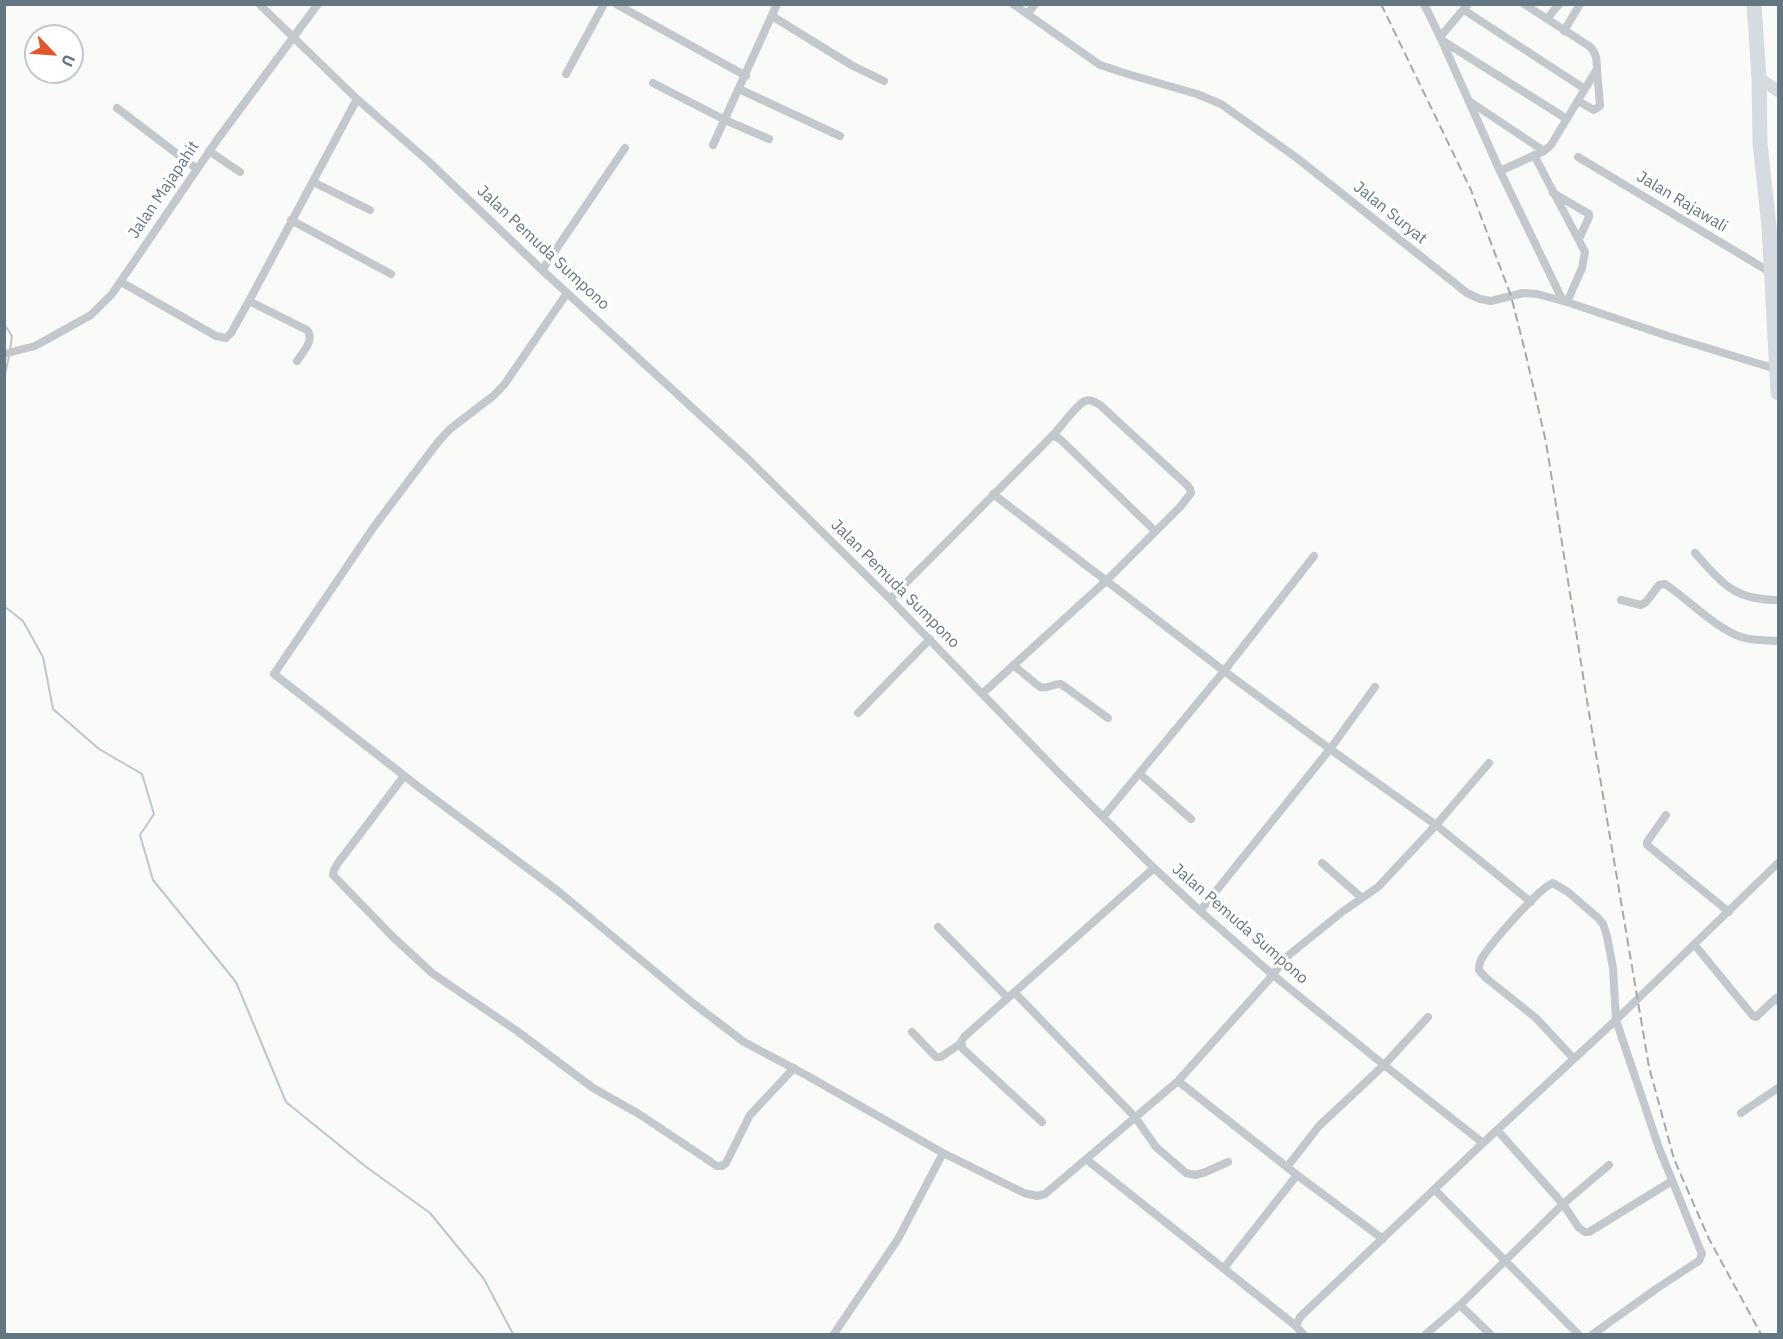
<!DOCTYPE html>
<style>
body{margin:0}
#map{position:relative;width:1783px;height:1339px;overflow:hidden;background:#fafaf8;font-family:"IBM Plex Sans",sans-serif}
canvas{display:block}
.frame{position:absolute;inset:0;border:6px solid #657683;pointer-events:none}
.north{position:absolute;left:24px;top:24px;width:60px;height:60px;box-sizing:border-box;background:#fff;border:2px solid #c1c8cd;border-radius:50%;rotate:115deg;font-size:16px;font-weight:700;line-height:24px;text-align:center;color:#657683}
.north::after{content:'';display:block;margin:auto;width:21px;height:27px;background:#e4572e;clip-path:polygon(50% 0,100% 100%,50% 72%,0 100%)}
</style>
<div id="map">
<canvas width="1783" height="1339"></canvas>
<div class="frame"></div>
<div class="north">U</div>
</div>
<script>
const g = document.querySelector('canvas').getContext('2d');
g.lineJoin = 'round';
function strokePath(path, color, width, dash) { g.strokeStyle = color; g.lineWidth = width; g.lineCap = dash ? 'butt' : 'round'; g.setLineDash(dash || []); g.stroke(path); }
function write(font, color, halo, rows, align = 'center') {
  g.font = font + ' "IBM Plex Sans",sans-serif'; g.lineWidth = 6; g.setLineDash([]); g.textBaseline = 'middle'; g.strokeStyle = halo; g.fillStyle = color; for (const [text, x, y, turn = 0] of rows) {
    g.save(); g.translate(x, y); g.rotate((+turn || 0) * Math.PI / 180); g.textAlign = isNaN(turn) ? turn : align; if (halo) g.strokeText(text, 0, 0); g.fillText(text, 0, 0); g.restore();
  }
}
const stream = new Path2D(`
 M4 324 12 336 10 350
 M4 379 9 356
 M4 606 23 621 43 657 53 709 99 749 142 774 154 814 140 835 153 880 236 982 286 1102 365 1166 430 1213 484 1279 513 1334`);
const street = new Path2D(`
 M259 4 357 99 428 161 542 270 747 458 890 599 1058 772 1154 868 1200 911 1273 975 1384 1065 1483 1143
 M616 4 746 76
 M1013 4 1100 65 1131 75 1197 94 1221 104 1297 158 1467 293 1480 299 1491 301 1523 293 1537 294 1567 302 1668 336 1776 369
 M1424 4 1442 41 1500 171 1563 301
 M1464 10 1585 89
 M1027 14 1035 4
 M772 16 853 66 884 81
 M1547 19 1559 4
 M1564 31 1580 4
 M1440 37 1468 4
 M1443 41 1567 119
 M566 74 604 4
 M653 83 725 120 769 139
 M739 89 840 136
 M1469 101 1544 151
 M1578 101 1594 110 1600 106 1597 69
 M117 108 197 169
 M713 145 777 4
 M209 151 240 172
 M1534 155 1585 252 1582 268 1567 302
 M1578 157 1770 272
 M1500 171 1544 151 1551 145 1597 69C1597 59 1596 52 1589 46L1524 4
 M313 182 370 210
 M1553 193 1589 214V217L1579 239
 M291 220 391 274
 M542 270 625 148
 M121 282 216 336 226 338 231 333 249 301 357 99
 M567 293 504 385 493 396 450 429 438 442 373 528 274 674 420 788 558 891 694 1004 744 1042 806 1075 943 1153 898 1239 834 1334
 M249 301 307 330C315 340 303 352 297 361
 M4 354 35 346 91 315 112 294 217 140 318 4
 M993 494 1224 671 1330 749 1436 825 1531 902
 M1695 553C1723 584 1734 600 1778 600
 M890 599 1053 435 1061 440 1155 531
 M1621 600 1641 605 1646 602 1659 585 1665 584C1689 600 1714 627 1741 637 1753 641 1766 640 1778 641
 M1013 665 1040 687C1048 690 1053 683 1061 684L1108 718
 M983 693 1106 581 1180 507 1191 493 1190 489 1187 485 1100 405C1095 402 1091 399 1085 401 1076 405 1061 427 1053 435
 M858 713 930 639
 M1140 774 1191 819
 M404 776 338 863 334 870 333 875 393 937 432 973 517 1031 593 1088 639 1114 717 1166H722L726 1163 750 1115 794 1068
 M1666 815 1647 842V845L1729 912
 M1103 817 1224 671 1314 556
 M1322 863 1362 898
 M1200 911 1330 749 1375 687
 M938 927 1008 998
 M1694 944 1753 1016 1756 1017 1774 1000 1776 998 1778 1001
 M1015 993 1135 1117 1156 1147 1178 1166 1186 1173 1195 1175 1203 1173 1228 1162
 M912 1032 936 1057H941L960 1044
 M1574 1059 1536 1018 1486 978 1479 970C1479 965 1479 965 1481 960 1489 945 1539 888 1553 883L1568 892 1598 918 1603 924 1607 936 1613 968 1616 1020 1659 1148 1702 1254 1699 1261 1694 1264 1656 1289 1593 1334
 M1178 1081 1297 1175 1383 1239
 M1741 1113 1778 1088
 M1042 1122 963 1049 961 1042 964 1037 1154 868
 M1497 1130 1563 1204 1579 1228 1585 1232H1589L1672 1181
 M943 1153 1024 1193 1037 1196 1045 1194 1178 1081 1273 975 1284 959 1342 912 1378 887 1436 825 1489 763
 M1086 1159 1296 1326
 M1287 1167 1319 1126 1384 1065 1428 1017
 M1435 1190 1578 1334
 M1224 1268 1297 1175
 M1460 1305 1490 1334
 M1303 1334 1296 1326 1300 1317 1483 1143 1616 1020 1778 863
 M1426 1334 1460 1305 1563 1204 1609 1165`);
const secondary = new Path2D(`
 M1759 78 1778 91`);
const highway = new Path2D(`
 M1754 4 1759 78 1760 143 1769 226 1778 393`);
const rail = new Path2D(`
 M1381 4 1471 190 1511 296 1525 351 1546 442 1588 707 1649 1067 1674 1159 1709 1239 1761 1334`);
const streetNames = [
 ["Jalan Majapahit",164,190,-56],
 ["Jalan Rajawali",1682,202,31],
 ["Jalan Suryat",1390,213,39],
 ["Jalan Pemuda Sumpono",543,248,43],
 ["Jalan Pemuda Sumpono",895,584,45],
 ["Jalan Pemuda Sumpono",1240,924,41]
];
strokePath(stream, '#bbc7cb', 2);
strokePath(street, '#c3c8cc', 8);
strokePath(secondary, '#d6dbdf', 12);
strokePath(highway, '#d6dbdf', 15);
strokePath(rail, '#a2aab0', 2, [9, 4.5]);
write('16px', '#657683', '#fff', streetNames);
</script>
